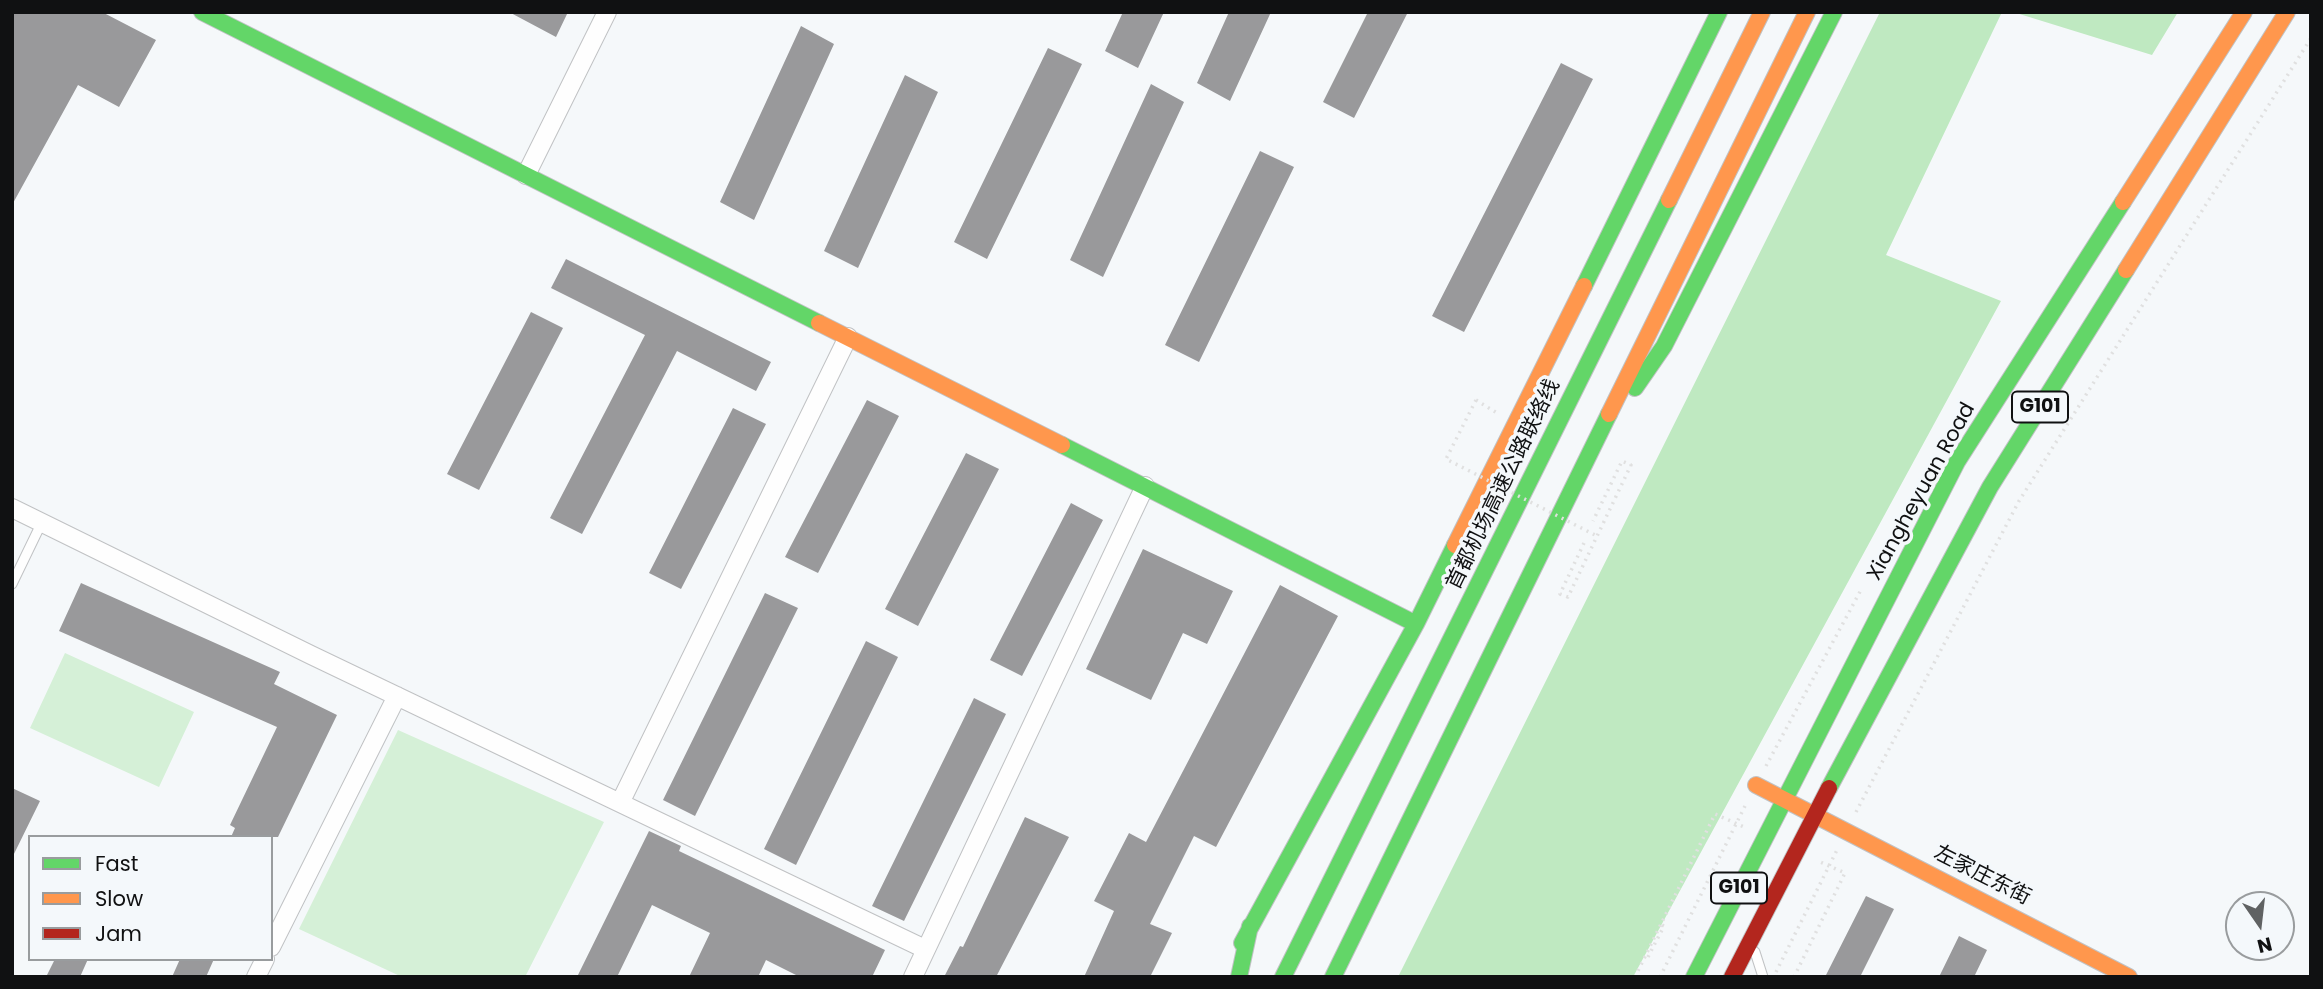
<!DOCTYPE html>
<meta charset="utf-8">
<style>
body{margin:0}
#map{position:relative;width:2323px;height:989px;overflow:hidden;background:#f5f8fa;font-family:Poppins,sans-serif}
canvas{display:block}
.frame{position:absolute;inset:0;border:14px solid #101112;pointer-events:none}
.legend{position:absolute;left:28px;top:835px;width:245px;height:126px;box-sizing:border-box;background:#f4f8fb;border:2px solid #999c9e;margin:0;padding:9px 12px;list-style:none;font-size:21px;color:#101112}
.legend li{display:flex;align-items:center;gap:14px;height:35px}
.legend b{width:35px;border:2px solid #999c9e}
.north{position:absolute;left:2225px;top:891px;width:70px;height:70px;box-sizing:border-box;background:#f4f8fb;border:2px solid #999c9e;border-radius:50%;rotate:166deg;font-size:19px;font-weight:700;line-height:28px;text-align:center;color:#101112}
.north::after{content:'';display:block;margin:auto;width:24px;height:32px;background:#606263;clip-path:polygon(50% 0,100% 100%,50% 72%,0 100%)}
</style>
<div id="map">
<canvas width="2323" height="989"></canvas>
<div class="frame"></div>
<ul class="legend">
<li><b style="height:9px;background:#63d668"></b>Fast</li>
<li><b style="height:9px;background:#ff974d"></b>Slow</li>
<li><b style="height:9px;background:#b3261e"></b>Jam</li>
</ul>
<div class="north">N</div>
</div>
<script>
const g = document.querySelector('canvas').getContext('2d');
g.lineJoin = 'round';
function fillPath(path, color) { g.fillStyle = color; g.fill(path, 'evenodd'); }
function strokePath(path, color, width, dash) { g.strokeStyle = color; g.lineWidth = width; g.lineCap = dash ? 'butt' : 'round'; g.setLineDash(dash || []); g.stroke(path); }
function write(font, color, halo, rows, align = 'center') {
  g.font = font + ' Poppins,"Noto Sans SC",sans-serif'; g.lineWidth = 7; g.setLineDash([]); g.textBaseline = 'middle'; g.strokeStyle = halo; g.fillStyle = color; for (const [text, x, y, turn = 0] of rows) {
    g.save(); g.translate(x, y); g.rotate((+turn || 0) * Math.PI / 180); g.textAlign = isNaN(turn) ? turn : align; if (halo) g.strokeText(text, 0, 0); g.fillText(text, 0, 0); g.restore();
  }
}
const green = new Path2D(`
 M65 653 194 712 159 787 30 728Z
 M398 730 604 822 525 977H402L299 929Z`);
const forest = new Path2D(`
 M1880 12H2002L1886 255 2001 301 1633 977H1398Z
 M2013 12H2178L2152 55Z`);
const building = new Path2D(`
 M12 12H102L156 40 119 107 78 85 12 205Z
 M509 12H568L556 37Z
 M1123 12H1164L1138 68 1105 51Z
 M1229 12H1271L1230 101 1197 83Z
 M1368 12H1408L1354 118 1323 102Z
 M801 26 834 44 754 220 720 202Z
 M1048 48 1082 64 987 259 954 242Z
 M1561 63 1593 79 1464 332 1432 316Z
 M905 75 938 92 858 268 824 251Z
 M1151 84 1184 102 1103 277 1070 260Z
 M1260 151 1294 167 1199 362 1165 345Z
 M566 259 771 362 756 391 677 351 582 534 550 518 645 335 551 288Z
 M531 312 563 328 479 490 447 474Z
 M867 400 899 416 818 573 785 557Z
 M733 408 766 424 681 589 649 573Z
 M966 453 999 469 918 626 885 609Z
 M1071 503 1103 520 1022 676 990 660Z
 M1143 549 1233 591 1207 644 1183 633 1151 700 1086 669Z
 M81 583 280 672 274 684 337 715 278 837H231L235 828 230 825 277 727 59 631Z
 M1280 585 1338 616 1216 847 1194 836 1150 924 1172 933 1150 977H1084L1114 911 1094 901 1129 833 1146 842Z
 M765 593 798 608 695 816 663 800Z
 M866 641 898 657 796 865 764 849Z
 M974 698 1006 714 904 921 872 906Z
 M12 788 40 801 12 858Z
 M1025 817 1069 837 996 977H944L960 946 963 947Z
 M649 831 681 846 679 851 885 950 872 977H800L766 960 758 977H689L710 933 652 905 617 977H577Z
 M1866 896 1894 909 1860 977H1825Z
 M1959 936 1987 950 1974 977H1939Z
 M55 959H88L80 977H46Z
 M180 959H214L206 977H172Z`);
const path = new Path2D(`
 M1476 400 1497 413
 M1584 543 1560 594 1568 597 1631 465 1622 461 1593 521
 M1766 766 1862 588
 M1856 812 2019 501 2311 38
 M1648 957 1664 926 1662 925
 M1776 972 1837 850
 M1635 977 1715 814 1744 827
 M1660 977 1746 804
 M1794 977 1845 873 1818 861`);
const lane = new Path2D(`
 M12 584 42 522
 M1755 952 1763 977`);
const street = new Path2D(`
 M526 175 607 12
 M12 508 311 655 925 949
 M620 803 848 337
 M271 947 397 696
 M256 977 265 959
 M913 977 1145 486`);
const fast = new Path2D(`
 M202 12 819 323
 M1584 286 1719 12
 M1635 388 1664 346 1834 12
 M1062 445 1416 624
 M1829 788 1990 487 2126 270
 M1242 943 1416 624 1455 545
 M1239 977 1250 926
 M1283 977 1669 200
 M1333 977 1609 414
 M1694 977 1957 462 2123 202`);
const slow = new Path2D(`
 M1669 200 1762 12
 M2123 202 2244 12
 M2126 270 2287 12
 M819 323 1062 445
 M1609 414 1807 12
 M1455 545 1584 286
 M1756 785 2129 977`);
const jam = new Path2D(`
 M1732 977 1829 788`);
const pathBridge = new Path2D(`
 M1476 400 1446 459 1597 536`);
const shields = [
 [2040,407,56],
 [1739,888,56]
];
const shieldNames = [
 ["G101",2040,407],
 ["G101",1739,888]
];
const streetNames = [
 ["首都机场高速公路联络线",1504,485,-64],
 ["Xiangheyuan Road",1922,492,-61],
 ["左家庄东街",1982,876,27]
];
fillPath(green, '#d5f0d7');
fillPath(forest, '#bfe9c1');
fillPath(building, '#99999b');
strokePath(lane, '#c0c2c4', 11);
strokePath(street, '#c0c2c4', 20);
strokePath(fast, '#c0c2c4', 18);
strokePath(slow, '#c0c2c4', 18);
strokePath(jam, '#c0c2c4', 18);
strokePath(path, '#e0e0e0', 3.5, [2, 5]);
strokePath(lane, '#fefefe', 9);
strokePath(street, '#fefefe', 18);
strokePath(fast, '#63d668', 16);
strokePath(slow, '#ff974d', 16);
strokePath(jam, '#b3261e', 16);
strokePath(pathBridge, '#e0e0e0', 3.5, [2, 5]);
for (const [x, y, w] of shields) { const box = new Path2D(); box.roundRect(x - w / 2, y - 15.5, w, 31, 5); g.fillStyle = '#f4f8fb'; g.fill(box); strokePath(box, '#101112', 2); }
write('bold 19px', '#101112', null, shieldNames);
write('21px', '#101112', '#f4f8fb', streetNames);
</script>
